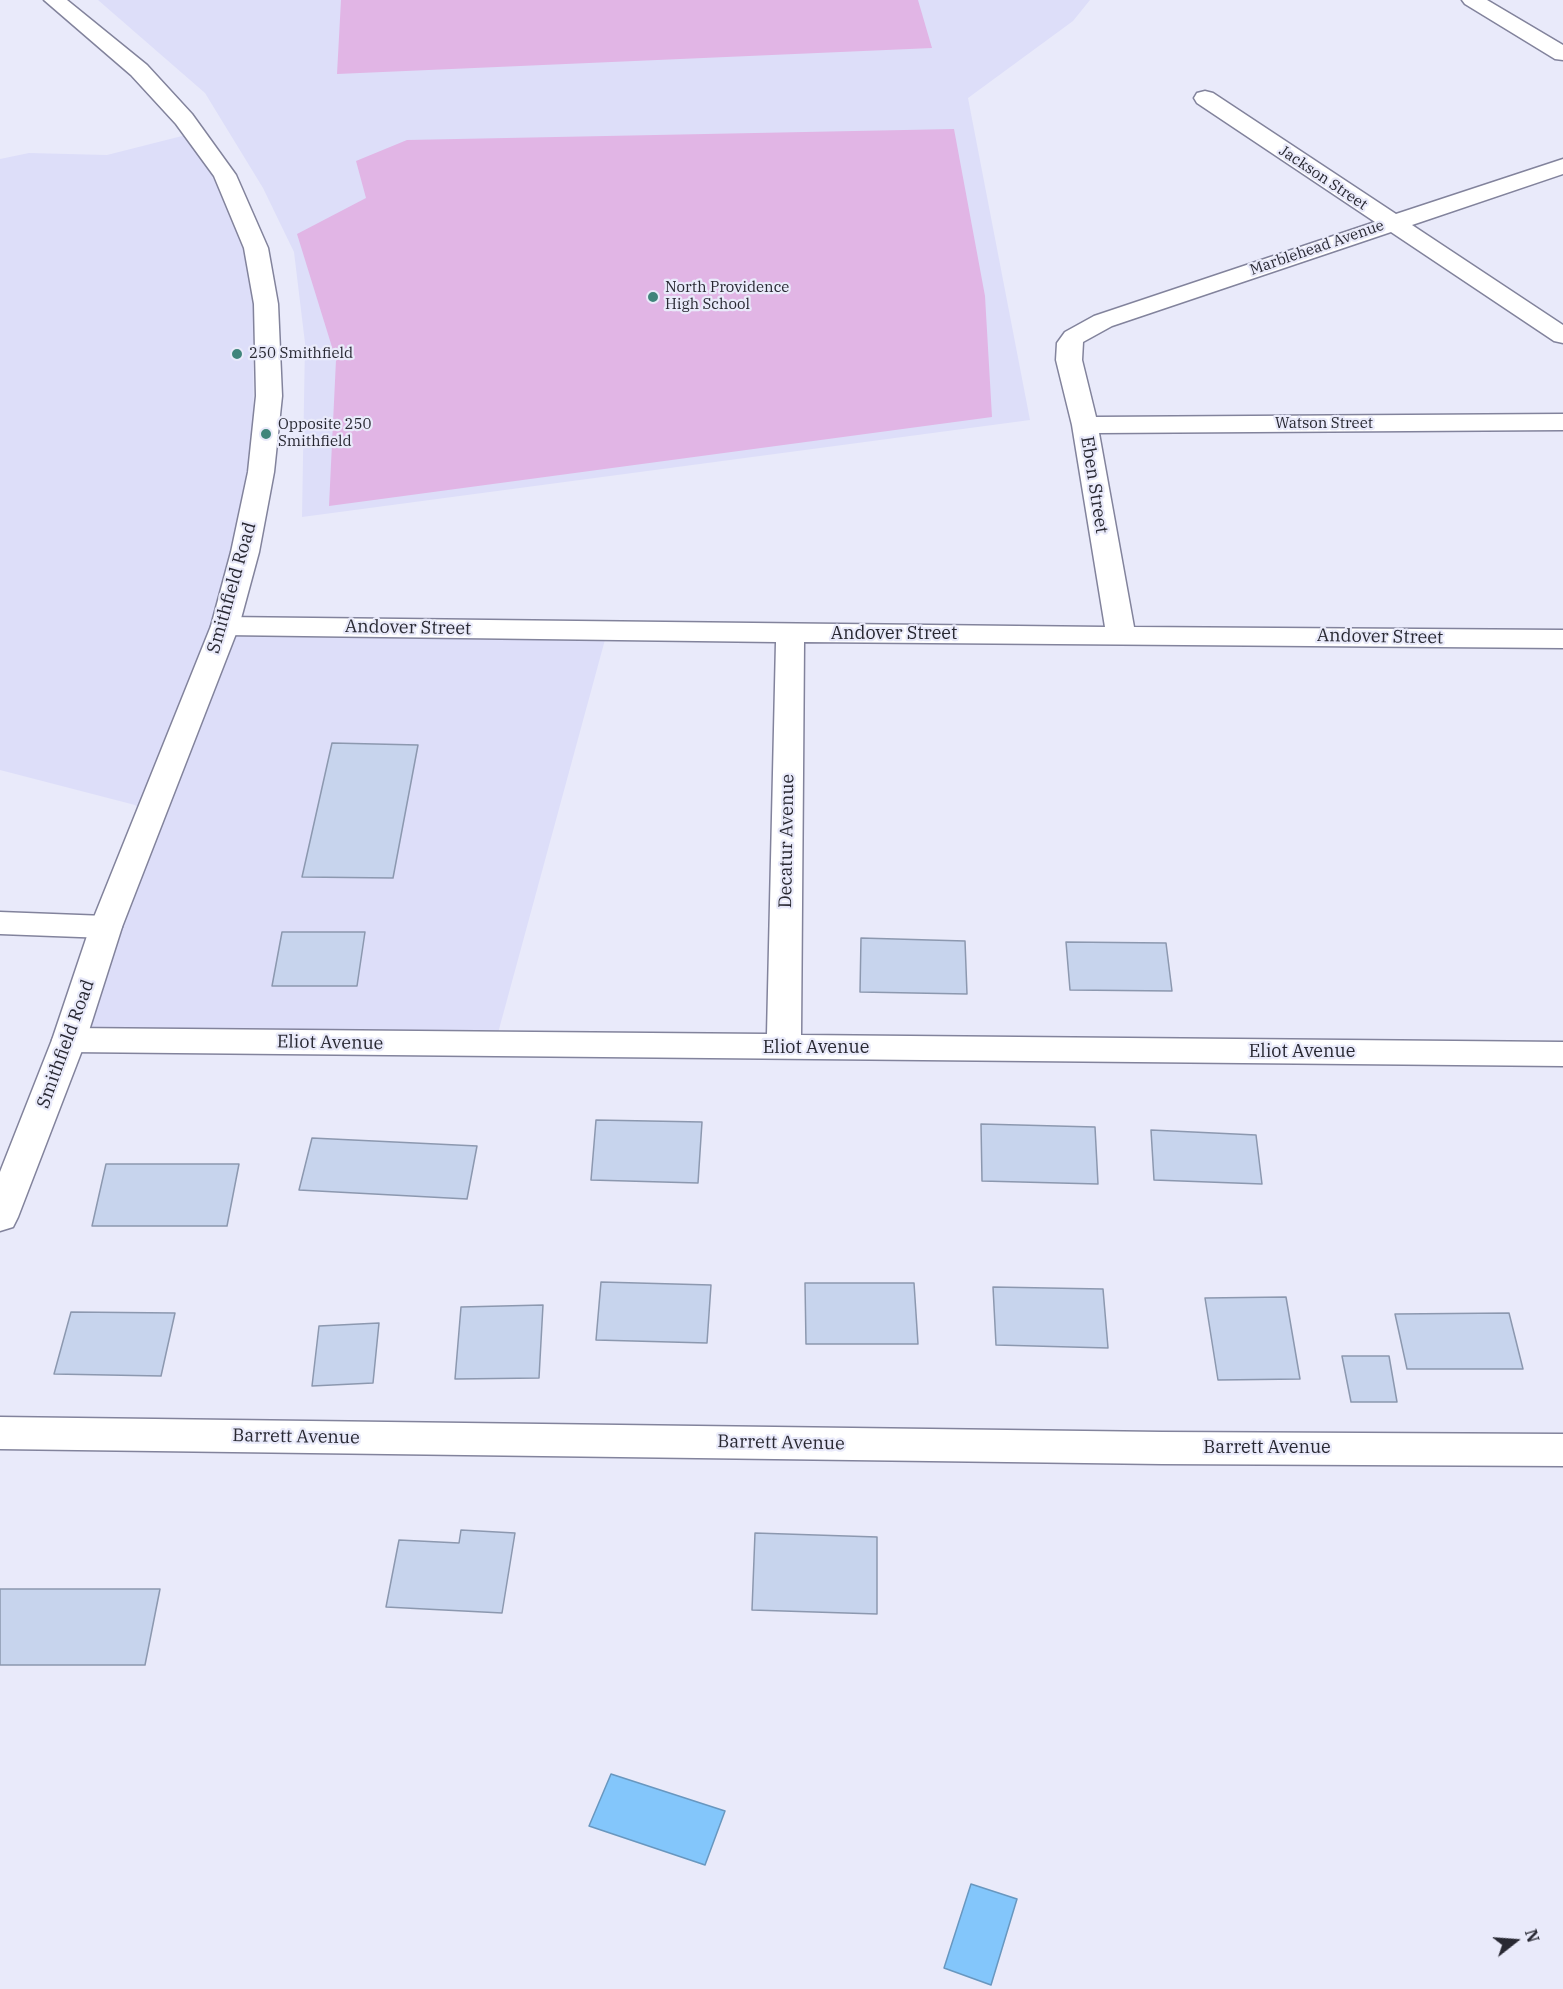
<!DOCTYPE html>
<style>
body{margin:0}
#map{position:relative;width:1563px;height:1989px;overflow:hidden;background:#e9eafa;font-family:"IBM Plex Serif",serif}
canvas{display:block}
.north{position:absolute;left:1485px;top:1911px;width:60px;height:60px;-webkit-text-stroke:4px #e9eafa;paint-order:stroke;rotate:73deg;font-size:16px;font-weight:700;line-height:24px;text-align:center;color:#282832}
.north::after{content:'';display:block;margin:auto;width:21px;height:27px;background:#282832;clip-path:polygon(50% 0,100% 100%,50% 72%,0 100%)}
</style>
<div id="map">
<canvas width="1563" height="1989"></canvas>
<div class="north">N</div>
</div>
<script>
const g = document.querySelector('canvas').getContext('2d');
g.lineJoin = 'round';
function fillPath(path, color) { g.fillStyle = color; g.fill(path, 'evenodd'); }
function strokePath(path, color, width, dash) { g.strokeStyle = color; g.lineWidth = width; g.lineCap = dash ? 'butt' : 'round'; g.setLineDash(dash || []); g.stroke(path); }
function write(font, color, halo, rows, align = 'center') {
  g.font = font + ' "IBM Plex Serif",serif'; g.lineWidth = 4.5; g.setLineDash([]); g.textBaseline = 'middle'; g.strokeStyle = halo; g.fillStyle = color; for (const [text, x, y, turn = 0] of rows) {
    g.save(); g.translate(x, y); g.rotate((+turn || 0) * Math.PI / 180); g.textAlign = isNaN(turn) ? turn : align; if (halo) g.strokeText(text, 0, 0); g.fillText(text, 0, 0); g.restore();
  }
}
const built = new Path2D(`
 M98 0H1090L1073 21 968 98 1030 420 302 517 305 343 294 252 263 188 205 93Z
 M186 135 220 175 247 252 253 289 254 483 219 617 606 636 495 1044 82 1042 144 814 135 805 0 770V159L29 153 107 155Z`);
const green = new Path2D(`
 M341 0H918L932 48 337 74Z
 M954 129 985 296 992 417 329 506 336 360 297 234 366 198 356 161 407 140Z`);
const water = new Path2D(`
 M611 1774 725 1811 705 1865 589 1826Z
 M971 1884 1017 1899 991 1985 944 1968Z`);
const building = new Path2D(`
 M332 743 418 745 393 878 302 877Z
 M282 932H365L357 986H272Z
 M861 938 965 941 967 994 860 992Z
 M1066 942 1166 943 1172 991 1070 990Z
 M596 1120 702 1122 698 1183 591 1180Z
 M981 1124 1095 1127 1098 1184 982 1181Z
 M1151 1130 1256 1135 1262 1184 1154 1180Z
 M312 1138 477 1146 467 1199 299 1190Z
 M106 1164H239L227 1226H92Z
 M601 1282 711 1285 707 1343 596 1340Z
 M805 1283H914L918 1344H806Z
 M993 1287 1103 1289 1108 1348 996 1345Z
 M1286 1297 1300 1379 1218 1380 1205 1298Z
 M543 1305 539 1378 455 1379 461 1307Z
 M71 1312 175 1313 161 1376 54 1374Z
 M1509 1313 1523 1369H1407L1395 1314Z
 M379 1323 373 1383 312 1386 319 1326Z
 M1342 1356H1389L1397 1402H1351Z
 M461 1530 515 1533 502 1613 386 1607 399 1540 459 1543Z
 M755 1533 877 1537V1614L752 1610Z
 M0 1589H160L145 1665H0Z`);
const minor = new Path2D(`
 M1462 0H1487L1563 45V60L1555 59 1465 4Z
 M1205 91 1213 93 1396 214 1563 159V174L1412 225 1563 325V343L1554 341 1391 232 1112 326 1083 342 1082 360 1096 417 1563 414V430L1099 433 1134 627 1563 630V648L804 642 801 1035 1563 1042V1066L69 1052 57 1049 52 1040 57 1031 69 1028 767 1034 776 642 225 635 215 632 211 626 215 620 225 617 1105 627 1072 425 1056 360 1057 343 1065 332 1094 316 1375 222 1197 103 1194 98 1197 93Z
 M0 912 106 916 117 919 122 927 117 935 106 938 0 934Z
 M0 1417 1162 1432 1563 1434V1466L1162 1464 0 1449Z`);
const major = new Path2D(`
 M44 0H67L147 65 192 114 236 175 268 248 278 304 282 396 274 472 259 552 239 626 122 927 86 1040 18 1217 13 1227 0 1231V1172L52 1040 90 927 211 626 231 552 248 472 256 396 254 304 244 248 214 176 176 124 131 75Z`);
const markers = [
 [653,297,6,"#40857b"],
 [237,354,6,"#40857b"],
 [266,434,6,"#40857b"]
];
const farStreetnames = [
 ["Jackson Street",1323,178,34],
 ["Marblehead Avenue",1317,248,-19],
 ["Watson Street",1324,424]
];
const farPoinames = [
 ["North Providence",665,288],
 ["High School",665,305],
 ["250 Smithfield",249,354],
 ["Opposite 250",278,425],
 ["Smithfield",278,442]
];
const streetNames = [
 ["Eben Street",1094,485,81],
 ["Smithfield Road",232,588,-74],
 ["Andover Street",408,628,1],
 ["Andover Street",894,634],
 ["Andover Street",1380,637,1],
 ["Decatur Avenue",787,841,-89],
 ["Eliot Avenue",330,1043,1],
 ["Smithfield Road",66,1044,-70],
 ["Eliot Avenue",816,1048],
 ["Eliot Avenue",1302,1052],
 ["Barrett Avenue",296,1437,1],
 ["Barrett Avenue",781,1443,1],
 ["Barrett Avenue",1267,1448]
];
fillPath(built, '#dddef9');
fillPath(green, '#e1b5e5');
fillPath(water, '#83c6fb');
strokePath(water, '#6897bf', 1.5);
fillPath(building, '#c7d4ed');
strokePath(building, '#8c98af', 1.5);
strokePath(minor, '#82839c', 3);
strokePath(major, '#82839c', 3);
fillPath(minor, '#fff');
fillPath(major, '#fff');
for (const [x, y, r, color] of markers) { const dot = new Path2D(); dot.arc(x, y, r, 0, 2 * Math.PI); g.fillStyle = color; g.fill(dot); strokePath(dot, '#e9eafa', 2); }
write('15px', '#282832', '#e9eafa', farStreetnames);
write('15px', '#282832', '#e9eafa', farPoinames, 'left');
write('18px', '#282832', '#e9eafa', streetNames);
</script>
